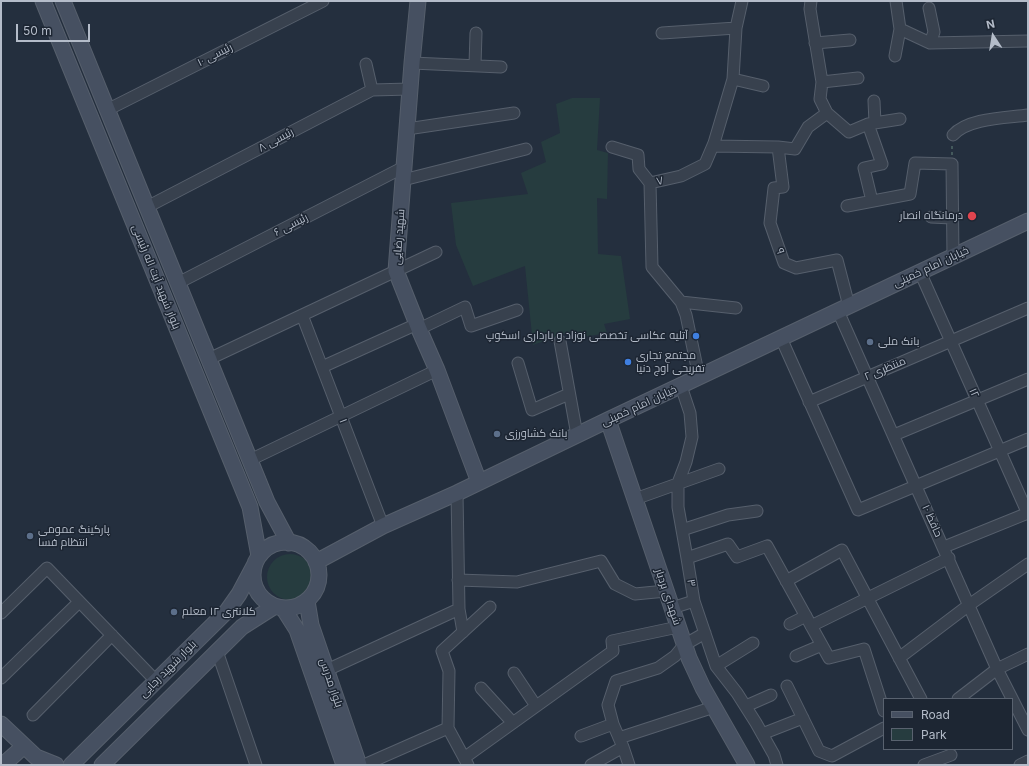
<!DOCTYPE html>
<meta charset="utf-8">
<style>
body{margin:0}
#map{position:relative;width:1029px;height:766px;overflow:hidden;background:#242f3e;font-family:Inter,sans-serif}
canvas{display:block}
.frame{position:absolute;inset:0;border:2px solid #b4bcc9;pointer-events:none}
.legend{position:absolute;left:883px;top:698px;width:130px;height:52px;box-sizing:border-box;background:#1d2633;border:1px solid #59626f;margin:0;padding:5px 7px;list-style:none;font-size:12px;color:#b4bcc9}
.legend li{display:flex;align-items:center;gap:8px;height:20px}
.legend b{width:20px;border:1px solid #59626f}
.north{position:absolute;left:973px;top:16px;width:40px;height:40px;-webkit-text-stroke:3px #1d2633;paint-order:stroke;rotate:348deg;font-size:11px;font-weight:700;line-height:16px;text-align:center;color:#b4bcc9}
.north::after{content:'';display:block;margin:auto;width:14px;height:18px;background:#b4bcc9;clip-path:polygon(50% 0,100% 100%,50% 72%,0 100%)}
.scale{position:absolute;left:16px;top:24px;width:74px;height:18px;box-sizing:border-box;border:2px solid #b4bcc9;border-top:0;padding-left:5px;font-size:12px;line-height:14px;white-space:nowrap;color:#b4bcc9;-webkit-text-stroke:3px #1d2633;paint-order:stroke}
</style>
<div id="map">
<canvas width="1029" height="766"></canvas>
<div class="frame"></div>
<ul class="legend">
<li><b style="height:5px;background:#465061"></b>Road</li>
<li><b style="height:11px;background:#263c3f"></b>Park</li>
</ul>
<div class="north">N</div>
<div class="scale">50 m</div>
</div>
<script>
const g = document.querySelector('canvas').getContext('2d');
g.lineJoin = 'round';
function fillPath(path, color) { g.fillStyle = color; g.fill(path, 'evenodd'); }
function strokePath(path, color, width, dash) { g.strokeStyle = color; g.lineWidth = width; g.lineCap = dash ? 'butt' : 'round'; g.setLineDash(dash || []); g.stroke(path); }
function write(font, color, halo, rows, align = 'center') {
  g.font = font + ' Inter,Cairo,sans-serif'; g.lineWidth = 3; g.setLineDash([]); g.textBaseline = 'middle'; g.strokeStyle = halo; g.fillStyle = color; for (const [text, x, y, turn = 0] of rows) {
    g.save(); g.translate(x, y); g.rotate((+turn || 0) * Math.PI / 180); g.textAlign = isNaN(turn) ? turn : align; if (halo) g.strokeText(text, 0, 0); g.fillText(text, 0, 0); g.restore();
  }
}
const green = new Path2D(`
 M572 98H600L597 150 608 153 607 199 597 198 598 254 621 256 630 319 604 324 607 333 571 339 566 333 533 345 525 266 473 286 456 245 451 203 528 194 521 173 546 162 541 142 560 133 556 104Z
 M267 577a23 23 0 1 1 46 0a23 23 0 1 1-46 0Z`);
const path = new Path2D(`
 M952 155V144`);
const street = new Path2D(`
 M896 1 900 29 930 43 1028 41
 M929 8 934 32 930 43
 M662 33 736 28
 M815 43 850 40
 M895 56 900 29
 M412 63 501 67
 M366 64 372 90
 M475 65 476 33
 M733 79 763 86
 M822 82 858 78
 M874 101 875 123
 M107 110 323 1
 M827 113 849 132 868 124 882 164 864 168 872 201
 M868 124 900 119
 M407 129 514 113
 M953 135C968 118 1006 118 1028 115
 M713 146 778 147 795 149 808 127 827 113 820 99 822 82 810 9 811 1
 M612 147 638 155 639 169 650 183
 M778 147 783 187 774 188 770 223 784 263 796 268 837 260 849 306
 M403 180 526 149
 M847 206 910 194 915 163 952 164 953 257
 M147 207 372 90 410 89
 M931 217 952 218
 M920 272 1028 514
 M178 283 404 167
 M681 302 736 308
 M838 311 997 669 1028 730
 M302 315 383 526
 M419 329 465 307 471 326 517 310
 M781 338 858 510 1028 439
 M560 341 577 435
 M209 359 436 252
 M518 363 532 410 569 394
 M322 367 417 324
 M699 377 686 315 681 302 652 267 650 183 681 176 705 164 714 143 733 79 736 28 742 1
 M681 386 690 413 692 437 686 462 678 483V507L687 558 694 601 716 666 737 693 756 723 774 755 777 765
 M809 402 1028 308
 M894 435 1028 379
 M250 460 437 370
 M457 493 459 609 463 632
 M635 499 719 469
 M682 530 728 515 757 511
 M944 547 1028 513
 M687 558 728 544 737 557 767 546 829 658 864 649 884 711
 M458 580 517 582 601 561 615 584 635 594 666 591
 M786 581 842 550 921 699
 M672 608 694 601
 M1 613 47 568 156 681
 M790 624 806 616
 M811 626 868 598 949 558
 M217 651 256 765
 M796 656 822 645
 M899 658 969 605 1028 564
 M716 666 753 643
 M327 670 459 609
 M514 673 536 706
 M1 678 79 602
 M787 686 819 751 832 756 884 728
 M481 688 513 723
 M958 699 997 669 1028 654
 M746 706 771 695
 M33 715 112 635
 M762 734 803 718
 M581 736 613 724
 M619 738 714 707
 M464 758 613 651 612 641 678 627
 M364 765 448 728
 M468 765 448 728 449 671 442 651 490 607
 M591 765 623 747
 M629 765 623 747 613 724 608 705 616 681 658 668 675 656 684 645 705 633
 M924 765 951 755
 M1020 765 1028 761`);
const secondary = new Path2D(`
 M43 1 250 507 259 556
 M63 1 267 502 289 543
 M418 1 412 63 396 271 419 329 437 370 479 482
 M608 420 689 658 703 688 747 765
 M253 575a33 33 0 1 1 66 0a33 33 0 1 1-66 0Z
 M316 562 383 526 457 493 608 420 1028 221
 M307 601 311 625 359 765
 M283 608 297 630 344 765
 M1 724 36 757 56 765
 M4 764 24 746
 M71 765 227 611 239 594 255 564
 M102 765 242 627 275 606`);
const markers = [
 [972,216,5,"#e0444e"],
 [696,336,4,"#3f7fe0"],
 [870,342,4,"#5c6f8a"],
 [628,362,4,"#3f7fe0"],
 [497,434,4,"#5c6f8a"],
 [30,536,4,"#5c6f8a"],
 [174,612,4,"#5c6f8a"]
];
const streetNames = [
 ["رئیسی ۱۰",215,55,-27],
 ["رئیسی ۸",276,140,-28],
 ["۷",660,181,-12],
 ["رئیسی ۶",291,225,-27],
 ["شهید رضایی",399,237,-86],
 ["۹",780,251,71],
 ["خیابان امام خمینی",931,267,-25],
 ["بلوار شهید آیت اله رئیسی",156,277,68],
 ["منتظری ۲",885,369,-23],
 ["۱۲",974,393,66],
 ["خیابان امام خمینی",639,406,-25],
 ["۱",343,421,69],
 ["حافظ ۱۰",932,521,66],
 ["۳",691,583,81],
 ["شهدای بردبار",668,597,71],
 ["بلوار شهید رجایی",168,669,-45],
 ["بلوار مدرس",331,683,71]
];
const poiNames = [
 ["درمانگاه انصار",963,216,"right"],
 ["آتلیه عکاسی تخصصی نوزاد و بارداری اسکوپ",688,336,"right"],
 ["بانک ملی",878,342],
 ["مجتمع تجاری",636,356],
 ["تفریحی اوج دنیا",636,369],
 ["بانک کشاورزی",505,434],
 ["پارکینگ عمومی",38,530],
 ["انتظام فسا",38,543],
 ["کلانتری ۱۲ معلم",182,612]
];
fillPath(green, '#263c3f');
strokePath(street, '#565f6c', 13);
strokePath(secondary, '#565f6c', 17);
strokePath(path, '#44595c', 2, [3, 3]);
strokePath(street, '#38414e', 11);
strokePath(secondary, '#465061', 15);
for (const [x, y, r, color] of markers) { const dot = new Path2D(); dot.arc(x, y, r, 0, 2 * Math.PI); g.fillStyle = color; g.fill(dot); strokePath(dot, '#1d2633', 1.5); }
write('11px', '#b4bcc9', '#1d2633', streetNames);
write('11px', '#b4bcc9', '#1d2633', poiNames, 'left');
</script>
